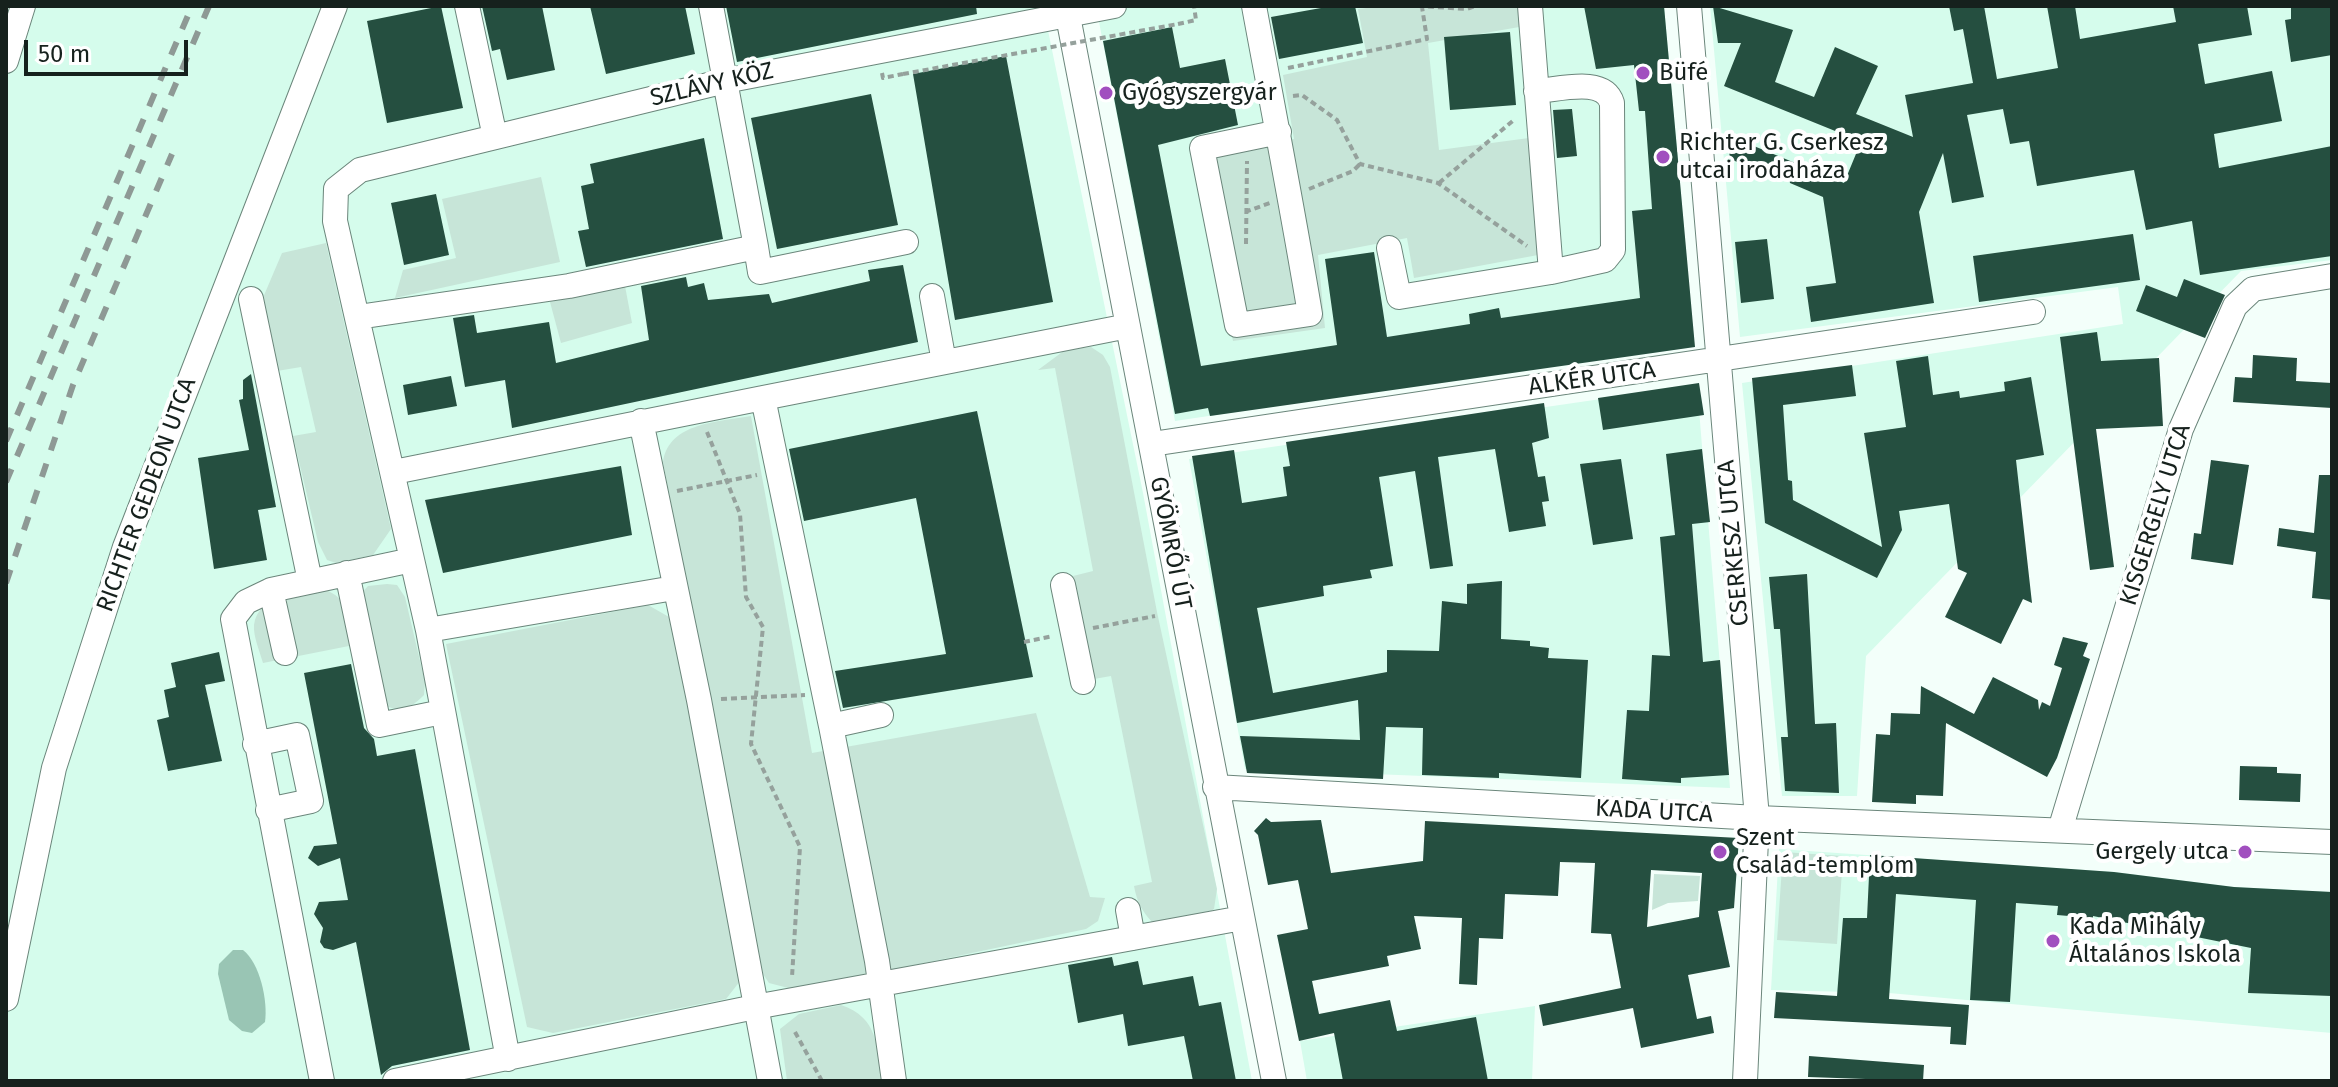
<!DOCTYPE html>
<meta charset="utf-8">
<style>
body{margin:0}
#map{position:relative;width:2338px;height:1087px;overflow:hidden;background:#f3fffa;font-family:"Fira Sans",sans-serif}
canvas{display:block}
.frame{position:absolute;inset:0;border:8px solid #16211d;pointer-events:none}
.scale{position:absolute;left:24px;top:40px;width:164px;height:36px;box-sizing:border-box;border:4px solid #16211d;border-top:0;padding-left:10px;font-size:24px;line-height:28px;white-space:nowrap;color:#16211d;-webkit-text-stroke:6px #fff;paint-order:stroke}
</style>
<div id="map">
<canvas width="2338" height="1087"></canvas>
<div class="frame"></div>
<div class="scale">50 m</div>
</div>
<script>
const g = document.querySelector('canvas').getContext('2d');
g.lineJoin = 'round';
function fillPath(path, color) { g.fillStyle = color; g.fill(path, 'evenodd'); }
function strokePath(path, color, width, dash) { g.strokeStyle = color; g.lineWidth = width; g.lineCap = dash ? 'butt' : 'round'; g.setLineDash(dash || []); g.stroke(path); }
function write(font, color, halo, rows, align = 'center') {
  g.font = font + ' "Fira Sans",sans-serif'; g.lineWidth = 8; g.setLineDash([]); g.textBaseline = 'middle'; g.strokeStyle = halo; g.fillStyle = color; for (const [text, x, y, turn = 0] of rows) {
    g.save(); g.translate(x, y); g.rotate((+turn || 0) * Math.PI / 180); g.textAlign = isNaN(turn) ? turn : align; if (halo) g.strokeText(text, 0, 0); g.fillText(text, 0, 0); g.restore();
  }
}
const built = new Path2D(`
 M6 6H1043L1143 493 1252 1081H6Z
 M1096 6H1664L1684 229 1645 351 1175 421Z
 M1710 6H2332V260L2241 271 1866 656 1857 796H1782L1742 383 2123 324 2118 287 1740 337Z
 M1697 385 1730 788 1245 769 1189 459Z
 M1779 849 2114 872 2234 887 2332 892V1033L1889 993 1771 990Z
 M1535 1006 1532 1081H1307L1300 1041Z`);
const green = new Path2D(`
 M1383 6H1523L1525 26 1428 43 1439 150 1529 138 1538 255 1414 278 1407 238 1318 255 1325 328 1233 341 1196 155 1294 139 1283 75 1367 57 1358 9Z
 M541 177 560 262 395 298 403 270 456 258 442 199Z
 M326 243 391 529 373 555 336 563 327 560 318 542 293 436 316 432 301 367 277 371 262 300 282 253Z
 M625 286 632 323 561 343 550 302Z
 M1091 347 1103 355 1110 367 1157 612 1217 889 1214 909 1199 920 1155 925C1143 913 1137 903 1134 886L1152 882 1111 676 1094 679 1073 576 1093 571 1055 368 1038 370 1065 350Z
 M751 416 812 753 1036 713 1090 897 1105 898 1098 921 1086 929 796 990 769 983 763 974 663 462C669 422 719 422 751 416Z
 M387 584 397 585 405 597 425 682 424 695C409 710 398 714 379 702L359 596 368 586Z
 M323 589C350 598 350 620 354 645L263 663C260 652 253 636 254 625 258 594 300 594 323 589Z
 M648 605 676 621 744 976 726 999 553 1033 527 1027 446 644Z
 M1783 852 1843 856 1837 944 1777 940Z
 M1654 874 1700 876 1698 901 1668 903 1652 910Z
 M841 1005C879 1018 876 1046 883 1081H787L780 1029 799 1014Z`);
const water = new Path2D(`
 M233 950H243C260 963 268 1001 265 1022L252 1033 242 1031 229 1020 218 974 219 964Z`);
const building = new Path2D(`
 M441 6 463 108 387 123 367 21Z
 M482 6H542L555 70 507 80 500 49 492 51Z
 M590 6H685L695 54 606 74Z
 M726 6H976L977 14 737 62Z
 M1332 6H1355L1363 43 1279 59 1271 17Z
 M1584 6H1664L1695 347 1210 416 1208 408 1175 414 1103 41 1172 27 1180 68 1225 59 1238 125 1158 145 1201 366 1337 345 1325 259 1374 252 1387 337 1470 324 1469 314 1499 308 1501 318 1640 298 1632 211 1652 209 1645 111H1639L1634 65 1596 69Z
 M1713 6 1793 30 1775 82 1814 97 1835 47 1878 66 1856 114 1913 137 1905 95 1973 83 1963 29 1954 31 1949 6H1984L1997 79 2058 68 2047 6H2075L2080 39 2176 22 2173 6H2247L2252 35 2198 44 2205 84 2272 71 2282 121 2214 134 2219 168 2332 146V256L2200 275 2192 221 2146 230 2134 170 2037 186 2029 141 2010 144 2003 109 1967 115 1984 197 1952 203 1943 153 1919 212 1934 303 1811 322 1806 287 1836 283 1823 197 1790 183 1788 174 1772 176 1730 159 1727 135 1844 183 1858 149 1847 144 1850 137 1724 86 1741 43H1718Z
 M2291 6H2332V55L2291 62 2285 20 2291 19Z
 M1510 32 1516 105 1450 110 1444 37Z
 M1006 56 1053 302 955 320 913 74Z
 M871 94 898 225 777 249 751 118Z
 M1572 109 1577 156 1557 158 1553 110Z
 M704 138 723 239 586 267 578 231 589 229 581 186 594 183 590 164Z
 M436 194 449 255 404 265 391 203Z
 M2133 234 2140 280 1979 302 1973 256Z
 M1767 239 1774 299 1741 303 1735 242Z
 M903 265 918 342 512 428 505 380 465 387 453 318 474 315 477 333 549 322 556 363 649 340 641 286 686 277 688 287 704 283 708 300 769 294 772 303 870 281 868 270Z
 M2184 279 2225 295 2205 338 2136 311 2146 285 2177 297Z
 M2097 332 2101 361 2159 358 2163 426 2096 429 2114 567 2090 570 2060 337Z
 M2253 355 2297 358 2296 381 2332 383V408L2233 402 2235 377 2252 378Z
 M1928 356 1933 395 1959 391 1960 398 2005 391 2004 382 2031 377 2044 455 2016 460 2032 603 2023 599 2001 644 1945 617 1967 573 1958 569 1949 504 1899 511 1902 530 1877 578 1765 523 1752 378 1852 365 1856 396 1783 405 1788 480 1792 481 1793 500 1882 547 1864 433 1906 427 1896 361Z
 M251 374 276 507 258 510 267 560 214 569 198 458 249 450 239 400 243 399V380Z
 M451 376 457 406 408 415 403 385Z
 M1699 383 1704 415 1603 430 1598 398Z
 M1544 403 1549 438 1532 443 1538 477 1545 476 1549 501 1542 502 1546 526 1509 532 1495 449 1438 457 1453 566 1430 569 1415 471 1379 477 1393 566 1370 570 1372 578 1323 586 1324 596 1257 608 1273 693 1387 672V650L1439 651 1442 601 1467 604V584L1502 581 1501 639 1530 641V646L1549 648 1548 658 1588 660 1581 778 1499 773V778L1422 775 1423 728 1386 727 1383 779 1247 773 1240 736 1360 740 1358 700 1237 723 1192 456 1234 450 1242 503 1287 496 1283 467 1290 466 1286 442Z
 M977 411 1033 677 843 708 835 671 946 654 916 498 804 521 789 449Z
 M1702 449 1710 522 1692 524 1703 662 1720 660 1729 775 1681 778V783L1622 779 1627 710 1649 711 1652 655 1670 656 1660 537 1675 535 1666 454Z
 M1621 459 1633 539 1593 545 1580 464Z
 M2211 460 2249 465 2233 565 2191 559 2194 533 2201 534Z
 M621 466 632 535 443 573 425 500Z
 M2319 475H2332V600L2312 598 2316 552 2277 546 2279 528 2314 533Z
 M1807 574 1815 724 1836 723 1839 793 1785 791 1781 737H1788L1780 629H1774L1769 577Z
 M2063 637 2088 643 2083 656 2090 659 2057 758 2047 777 1946 723 1943 796 1916 795V804L1872 802 1876 734 1890 735 1891 713 1920 714 1921 686 1974 714 1993 677 2038 700 2039 710 2042 702 2050 706 2062 668 2054 665Z
 M219 652 225 681 205 685 222 761 168 771 157 720 169 717 164 690 176 687 171 663Z
 M351 664 364 728 374 739 377 756 415 749 470 1050 392 1066 381 1075 356 942 333 950 324 948 320 942 323 928 314 914 319 902 348 900 340 858 318 866 308 858 314 846 337 844 304 673Z
 M2240 766 2277 767V773L2301 774 2300 802 2239 800Z
 M1266 818 1271 822 1321 820 1331 873 1423 861 1425 821 1739 838 1734 908 1718 911 1730 967 1688 975 1697 1019 1711 1016 1714 1033 1641 1048 1633 1008 1543 1026 1539 1005 1621 988 1611 934 1591 933 1595 863 1560 862 1558 896 1505 894 1503 939 1479 938 1477 985 1459 984 1462 918 1414 916 1421 949 1387 956 1389 966 1312 981 1319 1014 1390 1000 1397 1031 1476 1017 1488 1081H1343L1334 1033 1299 1041 1277 935 1308 929 1298 880 1268 885 1258 835 1254 831ZM1651 870 1702 873 1699 917 1647 927Z
 M1870 855 2114 872 2234 887 2332 892V996L2248 993 2251 948 2093 916V923L2069 921V916L2057 915 2058 906 2016 903 2010 1002 1970 1000 1976 900 1896 894 1889 999 1969 1005 1966 1045 1950 1044 1951 1027 1774 1018 1776 992 1837 996 1843 918H1867Z
 M1112 957 1114 966 1138 961 1143 985 1193 976 1199 1006 1221 1002 1236 1081H1193L1184 1036 1128 1046 1123 1014 1078 1023 1068 965Z
 M1809 1056 1924 1065 1923 1081 1808 1077Z`);
const path = new Path2D(`
 M1418 6 1467 9 1475 6
 M1178 24 1196 20 1194 6
 M1288 68 1427 39 1422 7
 M882 73 883 78 903 74
 M1293 96 1302 95 1337 120 1360 164 1438 183 1527 246
 M1439 183 1515 119
 M1309 189 1353 171 1360 164
 M1245 212 1270 203
 M1246 244 1247 161
 M707 432 740 514 746 597 763 627 751 744 800 847 792 977
 M677 491 757 475
 M1093 628 1155 616
 M1024 642 1053 636
 M721 699 805 695
 M795 1032 822 1081`);
const minor = new Path2D(`
 M467 6 495 137
 M1066 6 1274 1081
 M1254 6C1273 109 1293 211 1310 314L1237 325 1202 148 1279 132
 M1689 6 1757 818 1745 1081
 M6 61 23 6
 M1536 91C1558 90 1604 76 1612 103L1613 250 1605 260 1551 272
 M756 247 760 272 906 242
 M1389 248 1399 297 1551 272 1530 6
 M932 296 944 362
 M251 299 310 581
 M358 317 569 286 756 247 711 6
 M641 421 699 700 770 1081
 M1152 444 2033 312
 M394 472 763 398
 M347 573 379 725 442 712
 M1063 585 1083 682
 M271 590 285 653
 M428 630 674 588
 M881 715 831 726 877 961 894 1081
 M831 726 763 398 1128 326
 M255 744 297 735 311 801 268 810
 M1215 787 1757 818 2332 842
 M2060 830 2181 429 2235 306 2253 289 2332 276
 M1128 910 1133 938
 M6 999 54 768 125 547 335 6
 M508 1059 428 630 335 221 336 189 360 170 725 81 1114 6
 M322 1081 233 619 246 602 271 590 412 560
 M395 1081 755 1007 1242 918`);
const rail = new Path2D(`
 M6 441 192 6
 M6 482 209 6
 M6 583 73 385 172 154`);
const pathBridge = new Path2D(`
 M903 74 1178 24`);
const markers = [
 [1643,73,8,"#a14fbf"],
 [1106,93,8,"#a14fbf"],
 [1663,157,8,"#a14fbf"],
 [1720,852,8,"#a14fbf"],
 [2245,852,8,"#a14fbf"],
 [2053,941,8,"#a14fbf"]
];
const poiNames = [
 ["Büfé",1659,73],
 ["Gyógyszergyár",1122,93],
 ["Richter G. Cserkesz",1679,143],
 ["utcai irodaháza",1679,171],
 ["Szent",1736,838],
 ["Család-templom",1736,866],
 ["Gergely utca",2229,852,"right"],
 ["Kada Mihály",2069,927],
 ["Általános Iskola",2069,955]
];
const streetNames = [
 ["SZLÁVY KÖZ",712,85,-13],
 ["ALKÉR UTCA",1592,379,-8],
 ["RICHTER GEDEON UTCA",147,495,-70],
 ["KISGERGELY UTCA",2156,515,-73],
 ["GYÖMRŐI ÚT",1170,543,79],
 ["CSERKESZ UTCA",1734,543,-95],
 ["KADA UTCA",1654,812,3]
];
fillPath(built, '#d5fcec');
fillPath(green, '#c7e5d8');
fillPath(water, '#99c5b4');
fillPath(building, '#254f40');
strokePath(minor, '#6b867b', 26);
strokePath(path, '#95a19c', 4, [6, 4]);
strokePath(minor, '#fff', 24);
strokePath(rail, '#8e9995', 6, [14, 14]);
strokePath(pathBridge, '#95a19c', 4, [6, 4]);
for (const [x, y, r, color] of markers) { const dot = new Path2D(); dot.arc(x, y, r, 0, 2 * Math.PI); g.fillStyle = color; g.fill(dot); strokePath(dot, '#fff', 3); }
write('24px', '#16211d', '#fff', poiNames, 'left');
write('24px', '#16211d', '#fff', streetNames);
</script>
